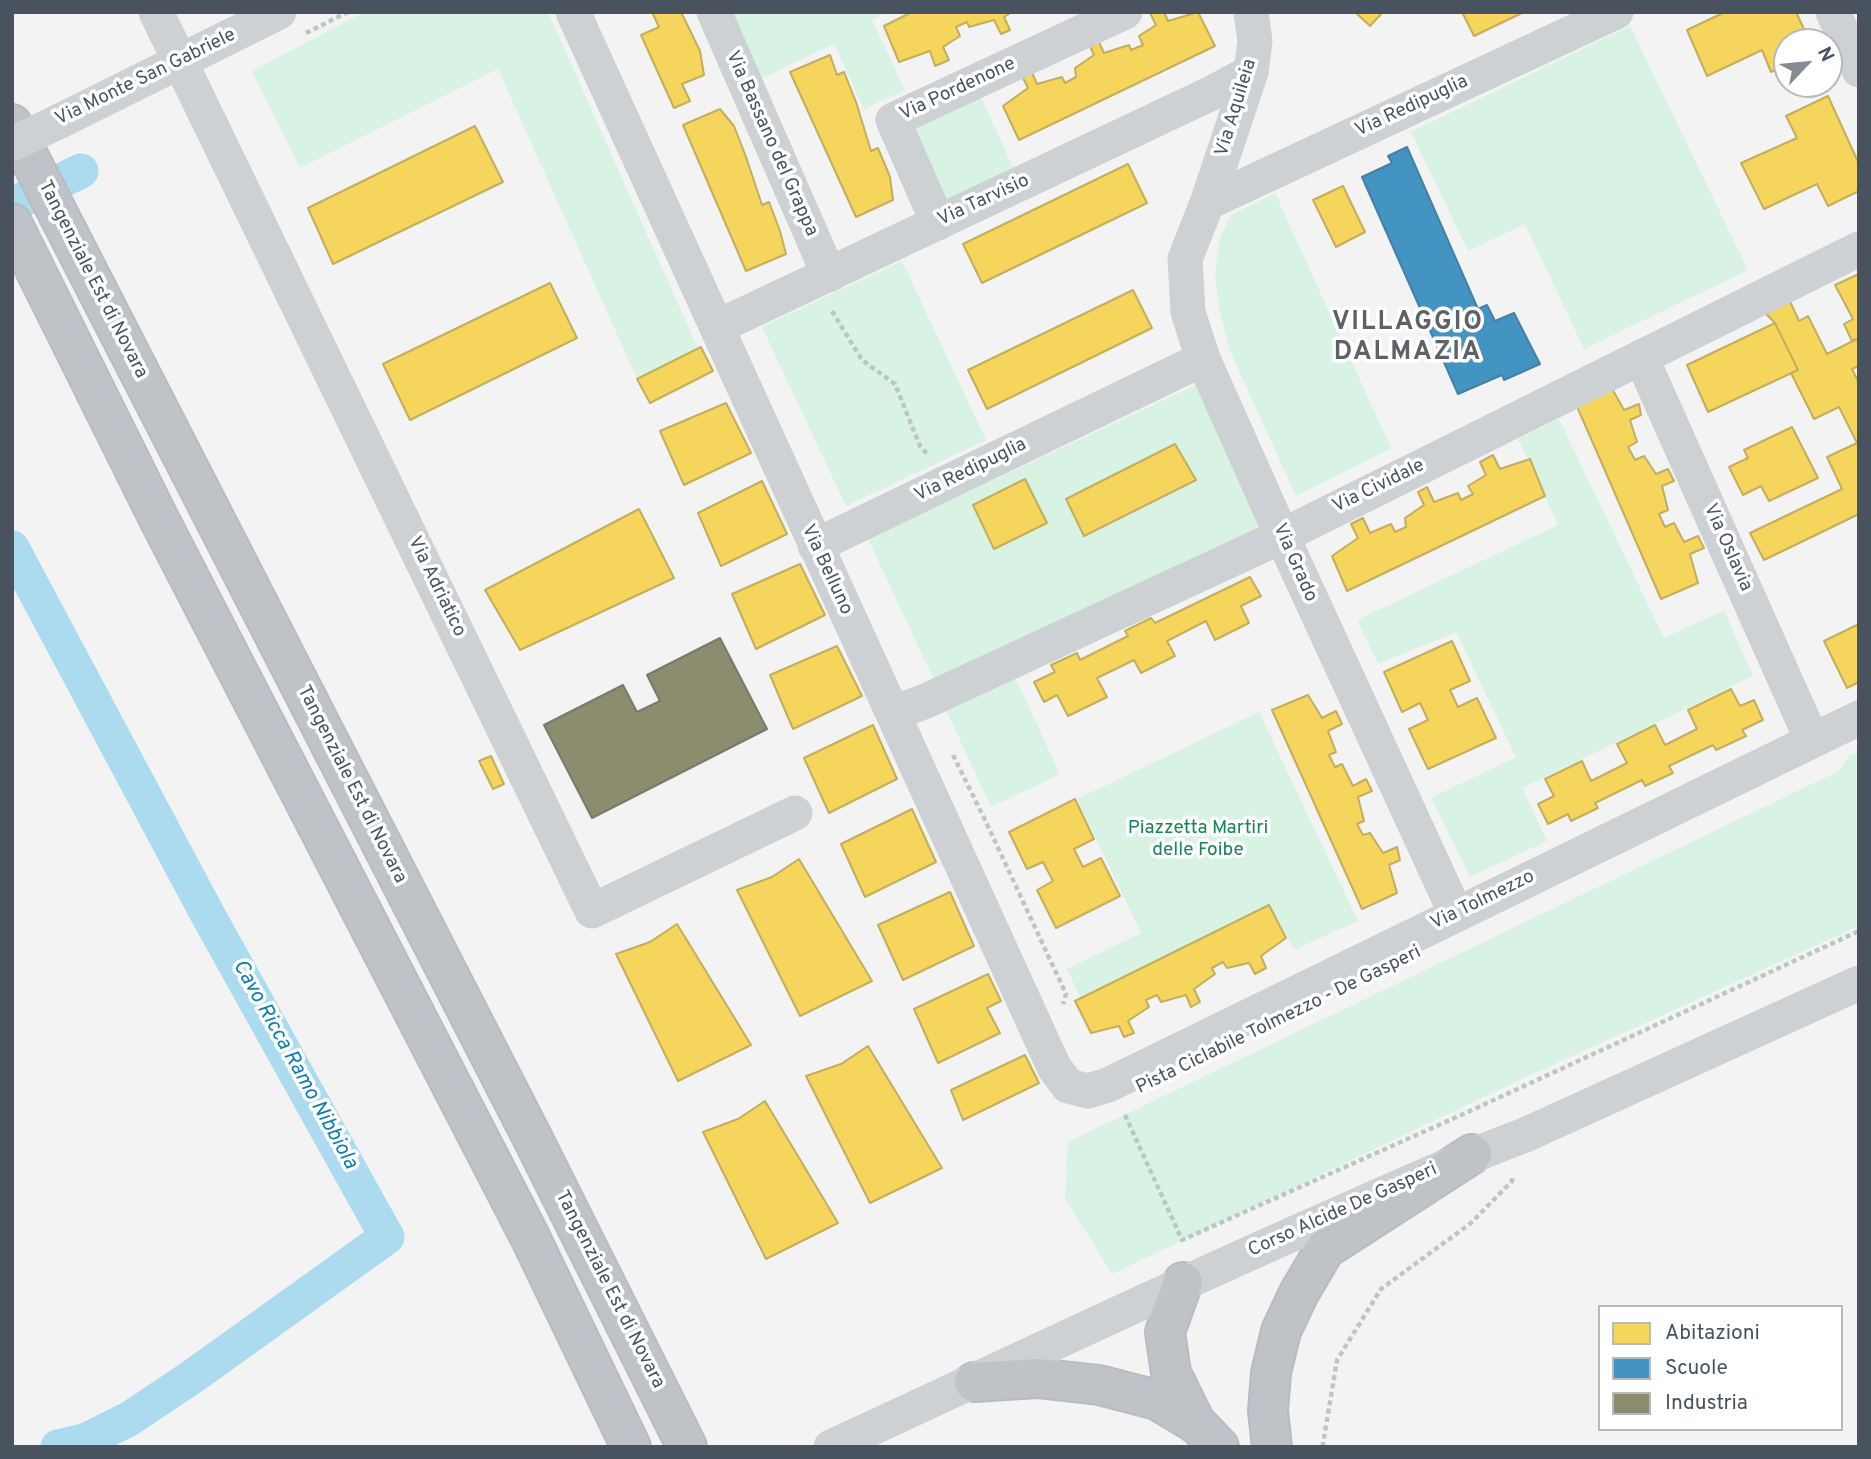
<!DOCTYPE html>
<style>
body{margin:0}
#map{position:relative;width:1871px;height:1459px;overflow:hidden;background:#f3f3f3;font-family:Overpass,sans-serif}
canvas{display:block}
.frame{position:absolute;inset:0;border:14px solid #495360;pointer-events:none}
.legend{position:absolute;left:1598px;top:1305px;width:245px;height:126px;box-sizing:border-box;background:#fff;border:2px solid #b6babf;margin:0;padding:9px 12px;list-style:none;font-size:21px;color:#495360}
.legend li{display:flex;align-items:center;gap:14px;height:35px}
.legend b{width:35px;border:2px solid #b6babf}
.north{position:absolute;left:1773px;top:28px;width:70px;height:70px;box-sizing:border-box;background:#fff;border:2px solid #b6babf;border-radius:50%;rotate:64deg;font-size:19px;font-weight:700;line-height:28px;text-align:center;color:#495360}
.north::after{content:'';display:block;margin:auto;width:24px;height:32px;background:#848b93;clip-path:polygon(50% 0,100% 100%,50% 72%,0 100%)}
</style>
<div id="map">
<canvas width="1871" height="1459"></canvas>
<div class="frame"></div>
<ul class="legend">
<li><b style="height:19px;background:#f6d55c"></b>Abitazioni</li>
<li><b style="height:19px;background:#4393c3"></b>Scuole</li>
<li><b style="height:19px;background:#8c8c6e"></b>Industria</li>
</ul>
<div class="north">N</div>
</div>
<script>
const g = document.querySelector('canvas').getContext('2d');
g.lineJoin = 'round';
function fillPath(path, color) { g.fillStyle = color; g.fill(path, 'evenodd'); }
function strokePath(path, color, width, dash) { g.strokeStyle = color; g.lineWidth = width; g.lineCap = dash ? 'butt' : 'round'; g.setLineDash(dash || []); g.stroke(path); }
function write(font, color, halo, rows, align = 'center') {
  g.font = font + ' Overpass,sans-serif'; g.lineWidth = 7; g.setLineDash([]); g.textBaseline = 'middle'; g.strokeStyle = halo; g.fillStyle = color; for (const [text, x, y, turn = 0] of rows) {
    g.save(); g.translate(x, y); g.rotate((+turn || 0) * Math.PI / 180); g.textAlign = isNaN(turn) ? turn : align; if (halo) g.strokeText(text, 0, 0); g.fillText(text, 0, 0); g.restore();
  }
}
const green = new Path2D(`
 M365 12H548L699 351 639 383 498 69 300 168 252 71Z
 M724 12H888L872 20 905 90 864 109 834 44 756 81Z
 M1630 26 1748 270 1584 349 1525 224 1468 251 1411 132Z
 M980 95 1016 174 945 206 908 127Z
 M1275 193 1391 448 1296 496 1230 351 1220 313 1215 274 1219 241 1231 215Z
 M902 261 986 440 846 506 762 327Z
 M1198 384 1264 526 934 680 868 539Z
 M1559 419 1664 638 1724 610 1753 676 1522 788 1547 841 1470 877 1431 798 1516 757 1456 632 1378 664 1357 620 1558 525 1518 439Z
 M1011 669 1060 774 991 807 942 701Z
 M1259 712 1358 921 1294 950 1269 904 1080 997 1067 969 1141 933 1077 799Z
 M1859 752V926L1515 1082 1112 1274 1065 1198 1068 1142 1839 771 1849 756Z`);
const homes = new Path2D(`
 M652 12H681L700 51 704 75 682 84 690 101 674 108 641 35 659 27Z
 M912 12H1012L1004 17 1010 30 1001 34 994 20 969 27 967 22 956 27 960 36 943 47 949 60 935 66 930 51 899 62 884 26Z
 M1164 12 1168 21 1198 12 1215 46 1019 140 1003 106 1028 88 1021 74 1031 70 1037 84 1062 77 1065 83 1076 77 1075 68 1094 55 1088 42 1097 38 1104 53 1129 45 1131 50 1143 45 1139 36 1156 25 1150 13Z
 M1355 12H1383L1370 26Z
 M1462 12H1524L1474 36Z
 M1725 12H1796L1810 42H1787V64L1771 72 1762 50 1707 76 1687 30Z
 M830 55 837 75 844 72 856 102 871 151 878 148 890 177 893 200 856 217 790 72Z
 M1828 96 1859 164V191L1828 206 1817 184 1764 209 1741 163 1797 138 1786 116Z
 M720 109 734 126 746 157 762 205 769 202 780 231 786 254 746 271 683 125Z
 M475 126 503 182 333 264 308 208Z
 M1128 164 1147 203 982 283 963 244Z
 M1343 186 1365 232 1336 247 1313 200Z
 M1859 274V338L1852 341 1844 324 1853 319 1835 285Z
 M550 283 577 338 410 420 383 364Z
 M1133 290 1152 328 987 409 968 370Z
 M1789 299 1799 321 1808 316 1827 354 1859 338V366L1852 369 1859 383V514L1764 560 1750 533 1842 489 1827 457 1857 443 1839 407 1814 419 1791 373 1798 370 1775 323 1763 311Z
 M1775 323 1798 370 1708 412 1687 365Z
 M701 347 713 371 650 403 637 379Z
 M1610 385 1624 410 1639 404 1641 415 1630 420 1637 442 1628 447 1635 460 1644 456 1656 474 1668 469 1674 481 1662 486 1668 510 1659 514 1665 527 1674 523 1684 542 1698 536 1704 548 1690 554 1698 583 1661 599 1575 402Z
 M726 403 751 453 684 485 660 431Z
 M1792 427 1818 478 1769 501 1761 486 1743 495 1729 467 1748 458 1744 450Z
 M1175 444 1196 480 1084 536 1066 499Z
 M1493 455 1500 469 1530 459 1545 496 1347 591 1332 556 1358 538 1351 524 1363 518 1370 533 1391 524 1395 532 1406 527 1405 518 1424 505 1418 492 1427 487 1434 502 1458 493 1461 500 1473 494 1468 486 1486 475 1480 462Z
 M1025 479 1047 523 994 549 973 505Z
 M762 481 787 534 721 566 698 513Z
 M639 509 674 578 520 650 485 590Z
 M800 564 825 615 756 649 732 594Z
 M1250 577 1261 596 1241 606 1249 623 1215 640 1206 621 1167 641 1175 656 1141 673 1134 660 1097 678 1107 697 1068 716 1057 695 1044 702 1034 682 1055 672 1051 665 1077 653 1080 660 1128 636 1125 631 1151 618 1155 623Z
 M1859 624V682L1847 688 1824 641Z
 M1452 641 1470 681 1450 690 1458 707 1477 698 1496 738 1428 769 1409 729 1428 720 1420 703 1402 712 1384 672Z
 M837 646 862 696 793 729 770 675Z
 M1731 689 1740 706 1754 700 1763 720 1742 730 1746 736 1716 750 1713 745 1669 766 1673 773 1645 786 1642 780 1595 803 1598 808 1571 821 1568 814 1548 824 1538 804 1554 796 1545 779 1582 761 1591 781 1627 763 1617 744 1655 725 1665 745 1697 729 1688 710Z
 M1308 695 1322 718 1336 711 1342 724 1328 731 1336 752 1329 755 1335 767 1342 764 1353 786 1366 779 1372 791 1358 797 1364 821 1357 824 1363 835 1370 833 1383 853 1397 847 1400 860 1389 865 1397 893 1362 909 1272 710Z
 M873 725 897 779 829 813 804 758Z
 M491 756 504 784 493 789 479 761Z
 M1075 799 1094 839 1074 849 1083 867 1101 858 1120 896 1056 928 1037 890 1053 881 1043 862 1027 869 1009 832Z
 M912 809 936 862 865 897 841 844Z
 M799 859 872 981 800 1016 737 890 772 877Z
 M950 892 974 946 903 980 878 925Z
 M1269 905 1286 938 1261 956 1266 968 1255 974 1249 963 1227 968 1223 962 1212 968 1215 974 1194 989 1200 1002 1191 1007 1186 995 1161 1002 1157 995 1146 1000 1149 1007 1128 1021 1134 1033 1124 1037 1119 1026 1091 1033 1075 1001Z
 M677 924 751 1045 678 1081 616 954 650 942Z
 M988 974 1001 1001 987 1008 1000 1033 938 1063 914 1009Z
 M868 1046 942 1168 870 1203 806 1076 841 1064Z
 M1025 1055 1039 1083 963 1120 951 1090Z
 M765 1101 838 1223 766 1259 703 1132 738 1119Z`);
const schools = new Path2D(`
 M1407 147 1478 309 1487 305 1495 321 1514 313 1540 364 1504 380 1502 375 1458 394 1362 177 1392 163 1388 156Z`);
const industry = new Path2D(`
 M720 638 767 729 592 818 544 725 623 685 637 712 660 701 647 675Z`);
const canal = new Path2D(`
 M12 205 81 171
 M12 548 209 917 387 1237 189 1379 129 1419 87 1440 58 1447`);
const path = new Path2D(`
 M306 33 348 12
 M832 311 862 360 895 384 920 446 928 455
 M953 755 986 822 1066 994 1063 1004
 M1125 1115 1182 1240 1470 1111 1859 931
 M1324 1447 1323 1444 1337 1360 1381 1289 1471 1223 1512 1181 1513 1176`);
const minor = new Path2D(`
 M156 12 592 911 795 813
 M573 12 1054 1067 1068 1086 1088 1091 1108 1085 1859 718
 M714 12 829 275
 M1251 12 1255 41 1251 72 1207 203 1185 259 1188 312 1203 359 1282 536 1456 914
 M1833 12 1859 70
 M60 121 279 12
 M1207 203 1616 12
 M938 223 893 120 1125 12
 M717 327 1214 92 1251 72
 M1641 357 1812 740
 M815 546 1203 359
 M894 713 926 701 1282 536 1859 249
 M831 1447C994 1372 1156 1294 1320 1222 1388 1192 1455 1161 1525 1135L1859 983`);
const highway = new Path2D(`
 M12 124 532 1137 687 1447
 M12 223 159 519 530 1237 631 1447
 M1183 1282 1165 1332 1171 1373 1196 1424
 M974 1382 1037 1378 1099 1385 1157 1400 1197 1424 1219 1447
 M1272 1447 1268 1411 1271 1373 1281 1331 1299 1293 1325 1249 1472 1154`);
const minorBridge = new Path2D(`
 M12 144 60 121`);
const streetNames = [
 ["Via Monte San Gabriele",146,78,-26],
 ["Via Pordenone",958,90,-25],
 ["Via Redipuglia",1412,107,-25],
 ["Via Aquileia",1237,108,-73],
 ["Via Bassano del Grappa",771,144,66],
 ["Via Tarvisio",984,201,-25],
 ["Tangenziale Est di Novara",92,280,63],
 ["Via Redipuglia",971,471,-26],
 ["Via Cividale",1379,487,-26],
 ["Via Oslavia",1727,548,66],
 ["Via Grado",1294,563,66],
 ["Via Belluno",826,570,65],
 ["Via Adriatico",436,587,64],
 ["Tangenziale Est di Novara",351,785,63],
 ["Via Tolmezzo",1483,901,-26],
 ["Pista Ciclabile Tolmezzo - De Gasperi",1279,1021,-26],
 ["Corso Alcide De Gasperi",1343,1211,-24],
 ["Tangenziale Est di Novara",609,1290,63]
];
const parkNames = [
 ["Piazzetta Martiri",1198,829],
 ["delle Foibe",1198,851]
];
const waterNames = [
 ["Cavo Ricca Ramo Nibbiola",294,1065,61]
];
const districtNames = [
 ["VILLAGGIO",1408,324],
 ["DALMAZIA",1408,354]
];
fillPath(green, '#d8f2e4');
fillPath(homes, '#f6d55c');
strokePath(homes, '#c2ae5d', 2);
fillPath(schools, '#4393c3');
strokePath(schools, '#4580a5', 2);
fillPath(industry, '#8c8c6e');
strokePath(industry, '#787b6a', 2);
strokePath(canal, '#acdbf0', 35);
strokePath(highway, '#b7bbc2', 42);
strokePath(path, '#bcc7c5', 4.5, [5, 3.5]);
strokePath(minor, '#ced1d4', 35);
strokePath(highway, '#bfc3c8', 38);
strokePath(minorBridge, '#ced1d4', 35);
write('19px', '#495360', '#fff', streetNames);
write('19px', '#168558', '#fff', parkNames);
write('italic 21px', '#0a7eb2', '#fff', waterNames);
g.letterSpacing = '2px';
write('bold 26px', '#5e6167', '#fff', districtNames);
g.letterSpacing = '0px';
</script>
